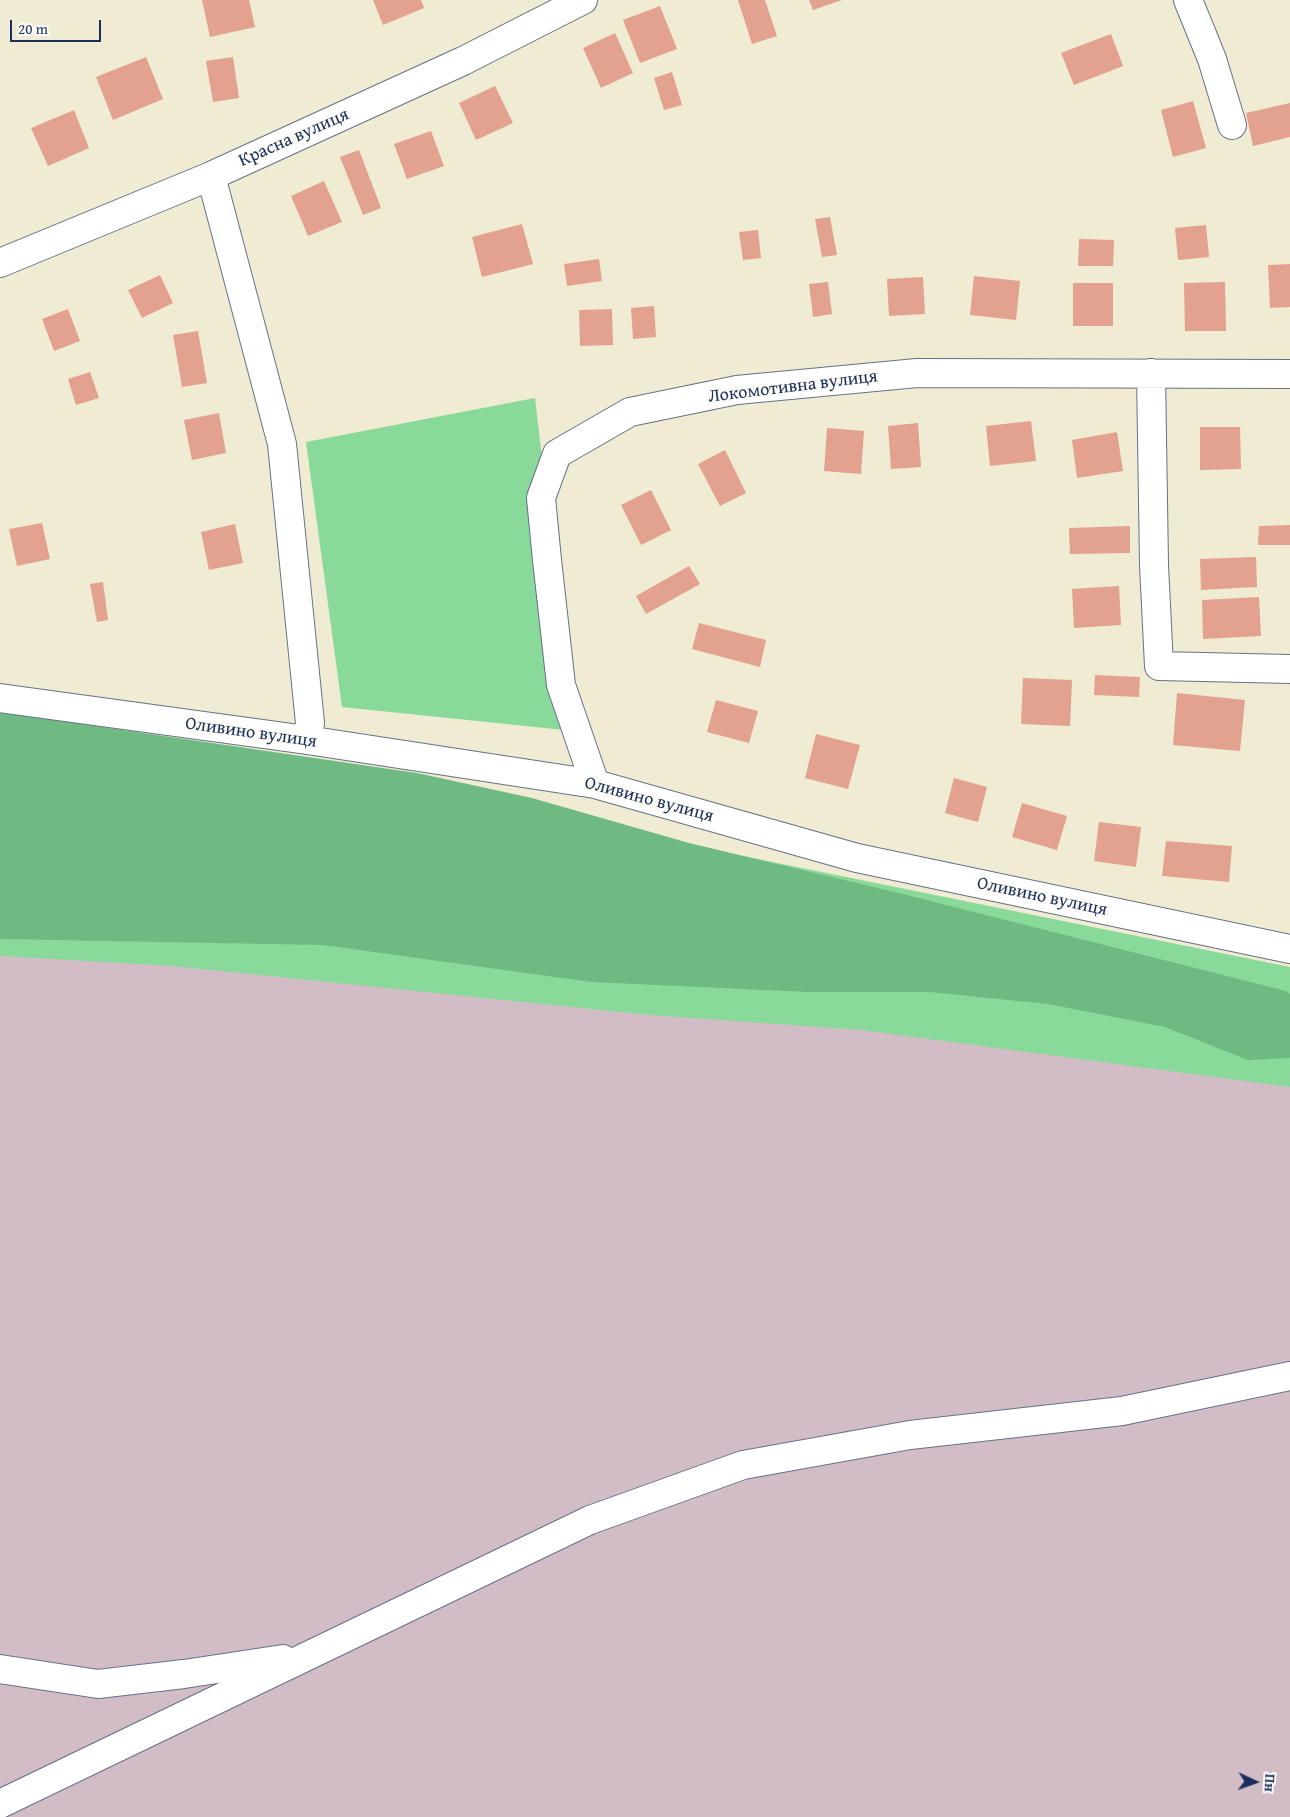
<!DOCTYPE html>
<meta charset="utf-8">
<style>
body{margin:0}
#map{position:relative;width:1290px;height:1817px;overflow:hidden;background:#f0ebd3;font-family:"Gentium Book Plus",serif}
canvas{display:block}
.north{position:absolute;left:1230px;top:1757px;width:50px;height:50px;-webkit-text-stroke:4px #fdfcf7;paint-order:stroke;rotate:93deg;font-size:14px;font-weight:700;line-height:20px;text-align:center;color:#1b2f5e}
.north::after{content:'';display:block;margin:auto;width:18px;height:22px;background:#1b2f5e;clip-path:polygon(50% 0,100% 100%,50% 72%,0 100%)}
.scale{position:absolute;left:10px;top:20px;width:91px;height:22px;box-sizing:border-box;border:2px solid #1b2f5e;border-top:0;padding-left:6px;font-size:15px;line-height:18px;white-space:nowrap;color:#1b2f5e;-webkit-text-stroke:4px #fdfcf7;paint-order:stroke}
</style>
<div id="map">
<canvas width="1290" height="1817"></canvas>
<div class="north">Пн</div>
<div class="scale">20 m</div>
</div>
<script>
const g = document.querySelector('canvas').getContext('2d');
g.lineJoin = 'round';
function fillPath(path, color) { g.fillStyle = color; g.fill(path, 'evenodd'); }
function strokePath(path, color, width, dash) { g.strokeStyle = color; g.lineWidth = width; g.lineCap = dash ? 'butt' : 'round'; g.setLineDash(dash || []); g.stroke(path); }
function write(font, color, halo, rows, align = 'center') {
  g.font = font + ' "Gentium Book Plus",serif'; g.lineWidth = 5; g.setLineDash([]); g.textBaseline = 'middle'; g.strokeStyle = halo; g.fillStyle = color; for (const [text, x, y, turn = 0] of rows) {
    g.save(); g.translate(x, y); g.rotate((+turn || 0) * Math.PI / 180); g.textAlign = isNaN(turn) ? turn : align; if (halo) g.strokeText(text, 0, 0); g.fillText(text, 0, 0); g.restore();
  }
}
const industrial = new Path2D(`
 M0 945 1290 1065V1817H0Z`);
const green = new Path2D(`
 M535 398 557 587 564 730 342 707 306 442Z
 M0 715 240 747 718 851 1290 967V1087L861 1030 650 1015 172 966 0 956Z`);
const forest = new Path2D(`
 M0 712 417 773 532 798 689 843 907 895 1286 991 1290 994V1058L1248 1060 1165 1027 1048 1004 929 992H808L591 982 323 945 0 939Z`);
const building = new Path2D(`
 M202 0H249L255 27 210 37Z
 M373 0H421L424 8 383 25Z
 M738 0H765L777 36 752 44Z
 M809 0H842L813 10Z
 M660 6 677 49 640 63 623 20Z
 M615 33 633 73 601 88 583 48Z
 M1111 34 1123 66 1074 85 1061 53Z
 M146 57 163 99 113 120 96 77Z
 M233 57 239 98 213 102 206 61Z
 M672 72 682 105 664 110 654 78Z
 M495 86 513 123 476 140 459 103Z
 M1193 101 1206 148 1173 157 1161 110Z
 M1290 103V137L1253 146 1246 113Z
 M74 110 89 148 48 166 31 128Z
 M431 131 444 166 407 179 394 144Z
 M359 150 381 208 363 215 340 157Z
 M324 181 342 222 308 236 291 196Z
 M830 217 837 255 822 257 815 219Z
 M522 224 533 264 482 277 472 237Z
 M1206 225 1209 257 1178 260 1175 228Z
 M758 230 761 258 743 260 739 232Z
 M1079 239 1114 240 1113 266H1078Z
 M599 259 602 281 567 286 564 264Z
 M1290 264V307L1270 308 1268 265Z
 M160 275 173 303 142 318 128 290Z
 M974 276 1020 281 1016 320 970 315Z
 M923 277 925 314 889 316 887 279Z
 M828 282 832 314 813 317 809 284Z
 M1225 282 1226 331H1185L1184 283Z
 M1073 283H1113V326H1073Z
 M654 306 656 337 633 339 631 308Z
 M68 309 80 341 54 351 42 319Z
 M612 309 613 345 580 346 579 310Z
 M198 331 207 383 182 387 173 335Z
 M90 372 99 398 76 405 68 379Z
 M219 413 226 453 192 460 184 420Z
 M1031 421 1036 461 990 466 986 426Z
 M918 423 921 467 891 469 888 426Z
 M1200 427H1240L1241 469 1200 470Z
 M827 428 864 431 861 474 824 471Z
 M1117 432 1123 471 1077 478 1072 440Z
 M725 450 746 493 720 506 698 464Z
 M651 490 671 530 641 545 621 505Z
 M42 523 50 559 17 566 9 529Z
 M235 524 243 563 209 570 201 532Z
 M1290 525V545H1258L1259 526Z
 M1130 526V553L1070 554 1069 528Z
 M1256 557 1257 587 1201 590 1200 559Z
 M689 566 700 584 646 614 636 596Z
 M103 582 108 620 97 622 90 584Z
 M1119 586 1121 625 1074 628 1072 589Z
 M1259 597 1261 636 1203 639 1202 600Z
 M699 623 766 640 760 667 692 649Z
 M1095 675 1140 677 1139 697 1094 695Z
 M1023 678 1072 680 1070 726 1021 724Z
 M1177 693 1245 700 1240 751 1173 745Z
 M716 700 758 711 749 743 707 732Z
 M816 734 860 745 848 789 805 778Z
 M954 778 987 787 978 822 945 813Z
 M1022 803 1067 816 1057 850 1012 837Z
 M1099 822 1141 827 1136 867 1094 861Z
 M1166 841 1232 846 1229 882 1162 876Z`);
const minor = new Path2D(`
 M1188 0 1212 59 1232 125
 M211 176 282 444 310 723 307 740
 M0 263 211 176 463 61 583 0
 M1151 373 1154 565 1159 666 1290 669
 M0 698 307 740 595 784 857 858 1290 949
 M595 784 561 685 547 560 541 498 557 454 630 412 737 390 917 373 1290 374
 M0 1669 98 1684 184 1674 283 1659
 M0 1804 590 1520 743 1465 910 1435 1122 1411 1290 1376`);
const streetNames = [
 ["Красна вулиця",294,138,-24],
 ["Локомотивна вулиця",793,387,-7],
 ["Оливино вулиця",251,733,8],
 ["Оливино вулиця",649,800,15],
 ["Оливино вулиця",1042,897,12]
];
fillPath(industrial, '#d2bdc6');
fillPath(green, '#89da9a');
fillPath(forest, '#6eba82');
fillPath(building, '#e3a18f');
strokePath(minor, '#667187', 30);
strokePath(minor, '#fff', 28);
write('18px', '#1b2f5e', '#fdfcf7', streetNames);
</script>
